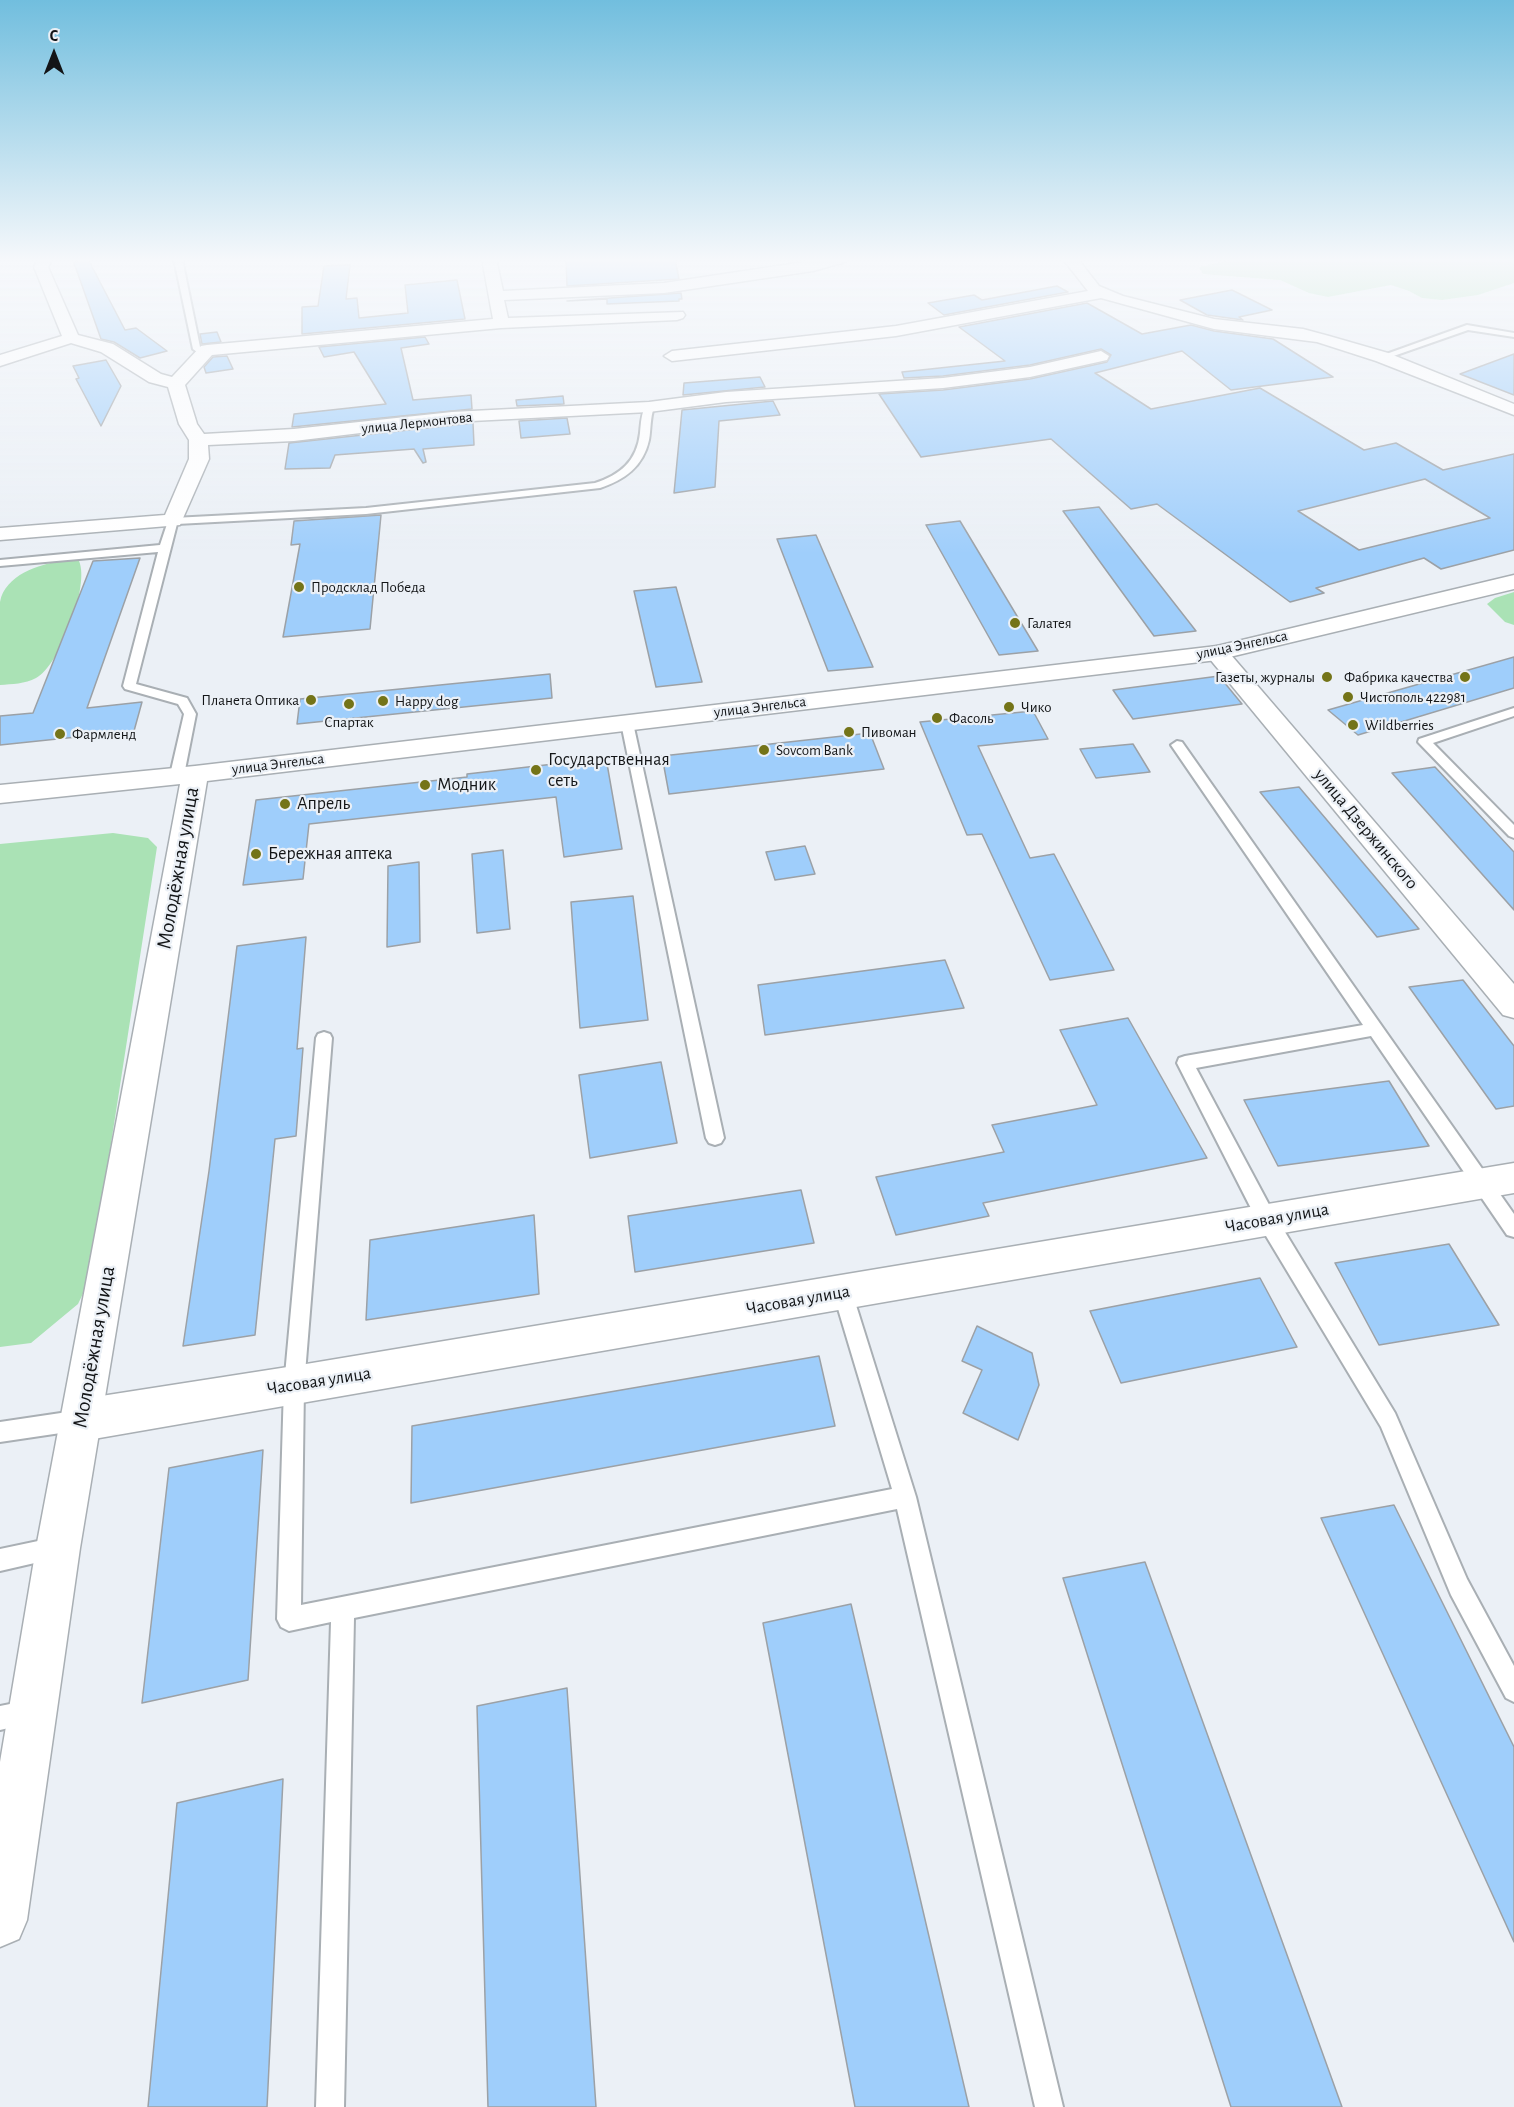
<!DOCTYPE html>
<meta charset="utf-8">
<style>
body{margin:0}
#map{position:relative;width:1514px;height:2107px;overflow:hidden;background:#ebf0f6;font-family:"Alegreya Sans",sans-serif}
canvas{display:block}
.north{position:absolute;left:24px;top:24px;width:60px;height:60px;-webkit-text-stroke:4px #ebf0f6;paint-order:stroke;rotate:0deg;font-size:16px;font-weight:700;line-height:24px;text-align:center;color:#131517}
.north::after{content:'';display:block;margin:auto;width:21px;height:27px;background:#131517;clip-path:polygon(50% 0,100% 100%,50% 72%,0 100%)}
</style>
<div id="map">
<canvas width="1514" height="2107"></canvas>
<div class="north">С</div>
</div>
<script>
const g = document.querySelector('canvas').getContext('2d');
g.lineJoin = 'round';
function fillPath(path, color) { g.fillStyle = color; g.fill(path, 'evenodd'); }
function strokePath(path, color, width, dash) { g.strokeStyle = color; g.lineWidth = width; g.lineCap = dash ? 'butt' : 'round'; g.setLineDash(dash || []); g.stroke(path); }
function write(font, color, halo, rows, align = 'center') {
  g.font = font + ' "Alegreya Sans",sans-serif'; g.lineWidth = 4.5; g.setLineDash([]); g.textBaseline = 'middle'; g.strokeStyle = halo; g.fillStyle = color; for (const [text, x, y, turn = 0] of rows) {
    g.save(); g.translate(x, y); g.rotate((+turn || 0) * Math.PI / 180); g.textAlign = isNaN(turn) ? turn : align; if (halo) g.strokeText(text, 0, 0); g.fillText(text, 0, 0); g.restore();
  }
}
const green = new Path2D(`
 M1236 259H1514V283L1478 295 1442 300 1422 298 1409 291 1391 285 1328 297 1309 293 1280 280 1203 274 1199 267Z
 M62 561H79C90 585 60 666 36 678 25 684 12 684 0 685 0 662 0 623 0 602 5 575 39 564 62 561Z
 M1514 592V625L1505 622 1487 604 1495 598Z
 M113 833 148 838 157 847 90 1279 78 1304 31 1343 0 1347V844Z`);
const building = new Path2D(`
 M83 259H88L125 330 136 328 167 351 140 358 114 342 101 339 74 263Z
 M566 259H675L679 279 567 286Z
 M350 265 346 299 357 298 359 318 408 313 405 285 457 280 465 319 302 334V307L318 306 324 266Z
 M1057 286 1068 292 944 315 928 303 974 295 982 300Z
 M1232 290 1272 310 1239 317 1243 320 1207 315 1180 300Z
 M681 293 682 299H679V301L607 304V299L567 301Z
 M1087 303 1142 334 1191 325 1214 331 1273 339 1333 377 1231 390 1182 351 1095 373 1151 409 1260 388 1364 450 1396 443 1443 470 1514 454V550L1441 569 1424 558 1316 588 1324 593 1290 602 1157 504 1131 509 1051 439 921 457 879 394 943 390 1030 379 1107 362 1111 355 1101 349 1030 365 943 376 904 378 902 372 1005 361 959 327ZM1425 479 1490 518 1359 550 1298 511Z
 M217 332 221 342 202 344 200 334Z
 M425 337 429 344 401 348 413 400 471 395 472 409 292 427 294 414 386 404 354 352 324 357 319 347Z
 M1514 354V395L1460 374Z
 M227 356 233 369 206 373 204 367 213 357Z
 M106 360 121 386 101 426 76 379 79 378 73 366Z
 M760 377 765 387 683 395 684 383Z
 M563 396 564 404 517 406 516 400Z
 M773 401 780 415 719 421 715 487 674 493 682 410Z
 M567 418 570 434 521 438 519 421Z
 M473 423 474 445 423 449 426 462 423 463 414 449 335 455 330 468 285 469 289 443Z
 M1099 507 1196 631 1154 636 1063 511Z
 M381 515 370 629 283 637 300 544 291 545 294 521Z
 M960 521 1038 651 999 655 926 525Z
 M816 535 873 667 828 671 777 539Z
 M140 558 87 708 142 702 134 731 0 745V716L33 713 93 561Z
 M676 587 702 682 656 687 634 591Z
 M1514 657V688L1358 735 1328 710Z
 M550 674 552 698 297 724 300 699Z
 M1219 676 1242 704 1133 719 1113 690Z
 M1033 711 1048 739 978 746 1030 858 1054 854 1114 970 1050 980 982 834 967 835 920 722Z
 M870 733 884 769 669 794 662 756Z
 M1133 744 1150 772 1096 778 1080 749Z
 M606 758 622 849 564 857 556 797 309 824 303 879 243 885 256 800 467 777V774Z
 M1435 767 1514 852V910L1392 773Z
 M1299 787 1419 929 1377 937 1260 792Z
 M805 846 815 874 775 880 766 852Z
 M503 850 510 929 477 933 472 854Z
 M419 862 420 942 387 947 388 866Z
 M633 896 648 1020 580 1028 571 902Z
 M306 937 297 1049 303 1048 296 1136 275 1139 255 1335 183 1346 209 1171 237 946Z
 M945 960 964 1008 765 1035 758 985Z
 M1463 980 1514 1046V1106L1496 1109 1409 987Z
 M1128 1018 1207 1158 983 1203 989 1216 896 1235 876 1177 1004 1152 992 1125 1097 1105 1060 1030Z
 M661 1062 677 1143 590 1158 579 1075Z
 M1389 1081 1429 1146 1278 1166 1244 1100Z
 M801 1190 814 1243 635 1272 628 1216Z
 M534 1215 539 1294 366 1320 370 1240Z
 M1449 1244 1499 1325 1379 1345 1335 1263Z
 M1260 1278 1297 1347 1121 1383 1090 1311Z
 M977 1326 1032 1353 1039 1385 1018 1440 963 1413 982 1370 962 1361Z
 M819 1356 835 1426 411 1503 412 1426Z
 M263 1450 248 1680 142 1703 169 1468Z
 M1394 1505 1514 1747V1942L1321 1518Z
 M1145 1562 1342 2107H1231L1063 1578Z
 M851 1604 969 2107H855L763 1623Z
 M567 1688 596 2107H488L477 1706Z
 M283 1779 267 2107H148L177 1803Z`);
const service = new Path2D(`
 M174 259H182L200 347 210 348V352H197L193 349Z
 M1467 325 1514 333V337L1468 330 1385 359 1378 357Z
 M649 404 654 407C650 418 651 429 649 440 643 467 624 480 600 488L366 514 177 524 136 684 187 698 196 714 184 775 177 779 170 775 184 714 178 704 125 689 123 686 158 552 0 566V560L160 545 168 521 173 518 366 508 595 483C620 475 637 461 640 433 641 423 641 414 646 405Z
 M1514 708V716L1433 743 1514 825V838L1509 836 1418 742 1419 739Z
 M627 719 633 723 724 1138 721 1143 715 1145 709 1143 706 1138 621 723Z
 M1177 741 1182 742 1514 1214V1237L1507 1235 1371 1036 1196 1068 1274 1214 1395 1413 1467 1579 1514 1666V1702L1506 1698 1451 1595 1381 1427 1260 1226 1177 1063 1179 1058 1185 1056 1363 1025 1171 745Z
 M324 1032 330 1034 332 1038 304 1386 301 1605 892 1489 833 1292 836 1286 843 1283 850 1286 916 1497 1063 2107H1035L897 1509 354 1618 344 2107H316L331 1622 289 1631 281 1627 277 1619 284 1386 316 1038 318 1034Z
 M81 1410 88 1413 91 1420 88 1427 81 1430 0 1442V1422Z
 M57 1537 65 1540 68 1548 65 1556 0 1571V1549Z
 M30 1700 39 1703 42 1712 39 1721 0 1730V1706Z`);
const minor = new Path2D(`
 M38 259H52L48 267 78 335 113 344 161 374 172 377 201 346 207 345 493 319 482 259H496L503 291 664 283 824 259H847L845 262 813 271 664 293 504 300 508 318 683 312 685 315 683 318 677 320 501 328 212 355 185 385 197 424 204 434 294 429 452 412 649 402 726 392 943 378 1030 367 1101 351 1109 356 1107 360 1030 377 943 388 726 402 649 412 452 422 294 441 208 445 209 459 180 525 0 540V528L165 515 189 459V440L179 424 168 387 149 382 101 352 71 343 0 366V355L62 336 34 267Z
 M1063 259H1078L1099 286 1123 296 1214 319 1303 329 1329 336 1388 353 1514 404V415L1376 361 1317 342 1214 329 1101 298 896 336 672 361 664 356 672 351 896 326 1088 291Z
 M1217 646 1225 648 1514 984V1018L1503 1015 1209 658 1205 653 1209 648Z
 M1514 1163V1193L82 1441 67 1435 61 1420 67 1405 82 1399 294 1366Z`);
const secondary = new Path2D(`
 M1514 575V589L1217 660 207 781 80 1548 27 1920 19 1939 0 1947V1762L36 1548 180 784 0 803V785L195 766 1217 646Z`);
const markers = [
 [299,587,6,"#747418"],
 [1015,623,6,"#747418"],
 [1327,677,6,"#747418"],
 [1465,677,6,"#747418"],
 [1348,697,6,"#747418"],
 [311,700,6,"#747418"],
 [383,701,6,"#747418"],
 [349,704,6,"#747418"],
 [1009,707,6,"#747418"],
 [937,718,6,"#747418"],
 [1353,725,6,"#747418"],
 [849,732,6,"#747418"],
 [60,734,6,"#747418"],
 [764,750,6,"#747418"],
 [536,770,6,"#747418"],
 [425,785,6,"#747418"],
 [285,804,6,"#747418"],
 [256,854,6,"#747418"]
];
const farStreetnames = [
 ["улица Лермонтова",417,423,-6],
 ["улица Энгельса",1242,645,-12],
 ["улица Энгельса",760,707,-7],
 ["улица Энгельса",278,764,-7]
];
const farPoinames = [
 ["Продсклад Победа",311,587],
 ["Галатея",1027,623],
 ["Газеты, журналы",1315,677,"right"],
 ["Фабрика качества",1453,677,"right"],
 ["Чистополь 422981",1360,697],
 ["Планета Оптика",299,700,"right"],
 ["Happy dog",395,701],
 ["Чико",1021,707],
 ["Фасоль",949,718],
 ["Спартак",349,722,"center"],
 ["Wildberries",1365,725],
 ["Пивоман",861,732],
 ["Фармленд",72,734],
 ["Sovcom Bank",776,750]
];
const poiNames = [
 ["Государственная",548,760],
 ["сеть",548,781],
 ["Модник",437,785],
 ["Апрель",297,804],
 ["Бережная аптека",268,854]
];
const streetNames = [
 ["улица Дзержинского",1366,829,50],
 ["Часовая улица",1277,1218,-10],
 ["Часовая улица",798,1300,-10],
 ["Часовая улица",319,1381,-9]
];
const nearStreetnames = [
 ["Молодёжная улица",178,868,-80],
 ["Молодёжная улица",94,1347,-80]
];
fillPath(green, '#aae2b5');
fillPath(building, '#9fcefb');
strokePath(building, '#9ca1a6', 1.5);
strokePath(service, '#a9afb4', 4);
strokePath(minor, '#a9afb4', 3);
strokePath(secondary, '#a9afb4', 3);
fillPath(service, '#fff');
fillPath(minor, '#fff');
fillPath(secondary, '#fff');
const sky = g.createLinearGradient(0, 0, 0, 554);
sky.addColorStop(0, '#71bede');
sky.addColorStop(0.47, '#f6f8fb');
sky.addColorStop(1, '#f6f8fb00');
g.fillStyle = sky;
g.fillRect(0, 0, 1514, 554);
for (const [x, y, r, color] of markers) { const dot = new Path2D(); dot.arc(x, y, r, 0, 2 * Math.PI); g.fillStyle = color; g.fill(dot); strokePath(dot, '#ebf0f6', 2); }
write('15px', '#131517', '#ebf0f6', farStreetnames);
write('15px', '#131517', '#ebf0f6', farPoinames, 'left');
write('18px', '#131517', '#ebf0f6', poiNames, 'left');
write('18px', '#131517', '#ebf0f6', streetNames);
write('21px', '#131517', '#ebf0f6', nearStreetnames);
</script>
